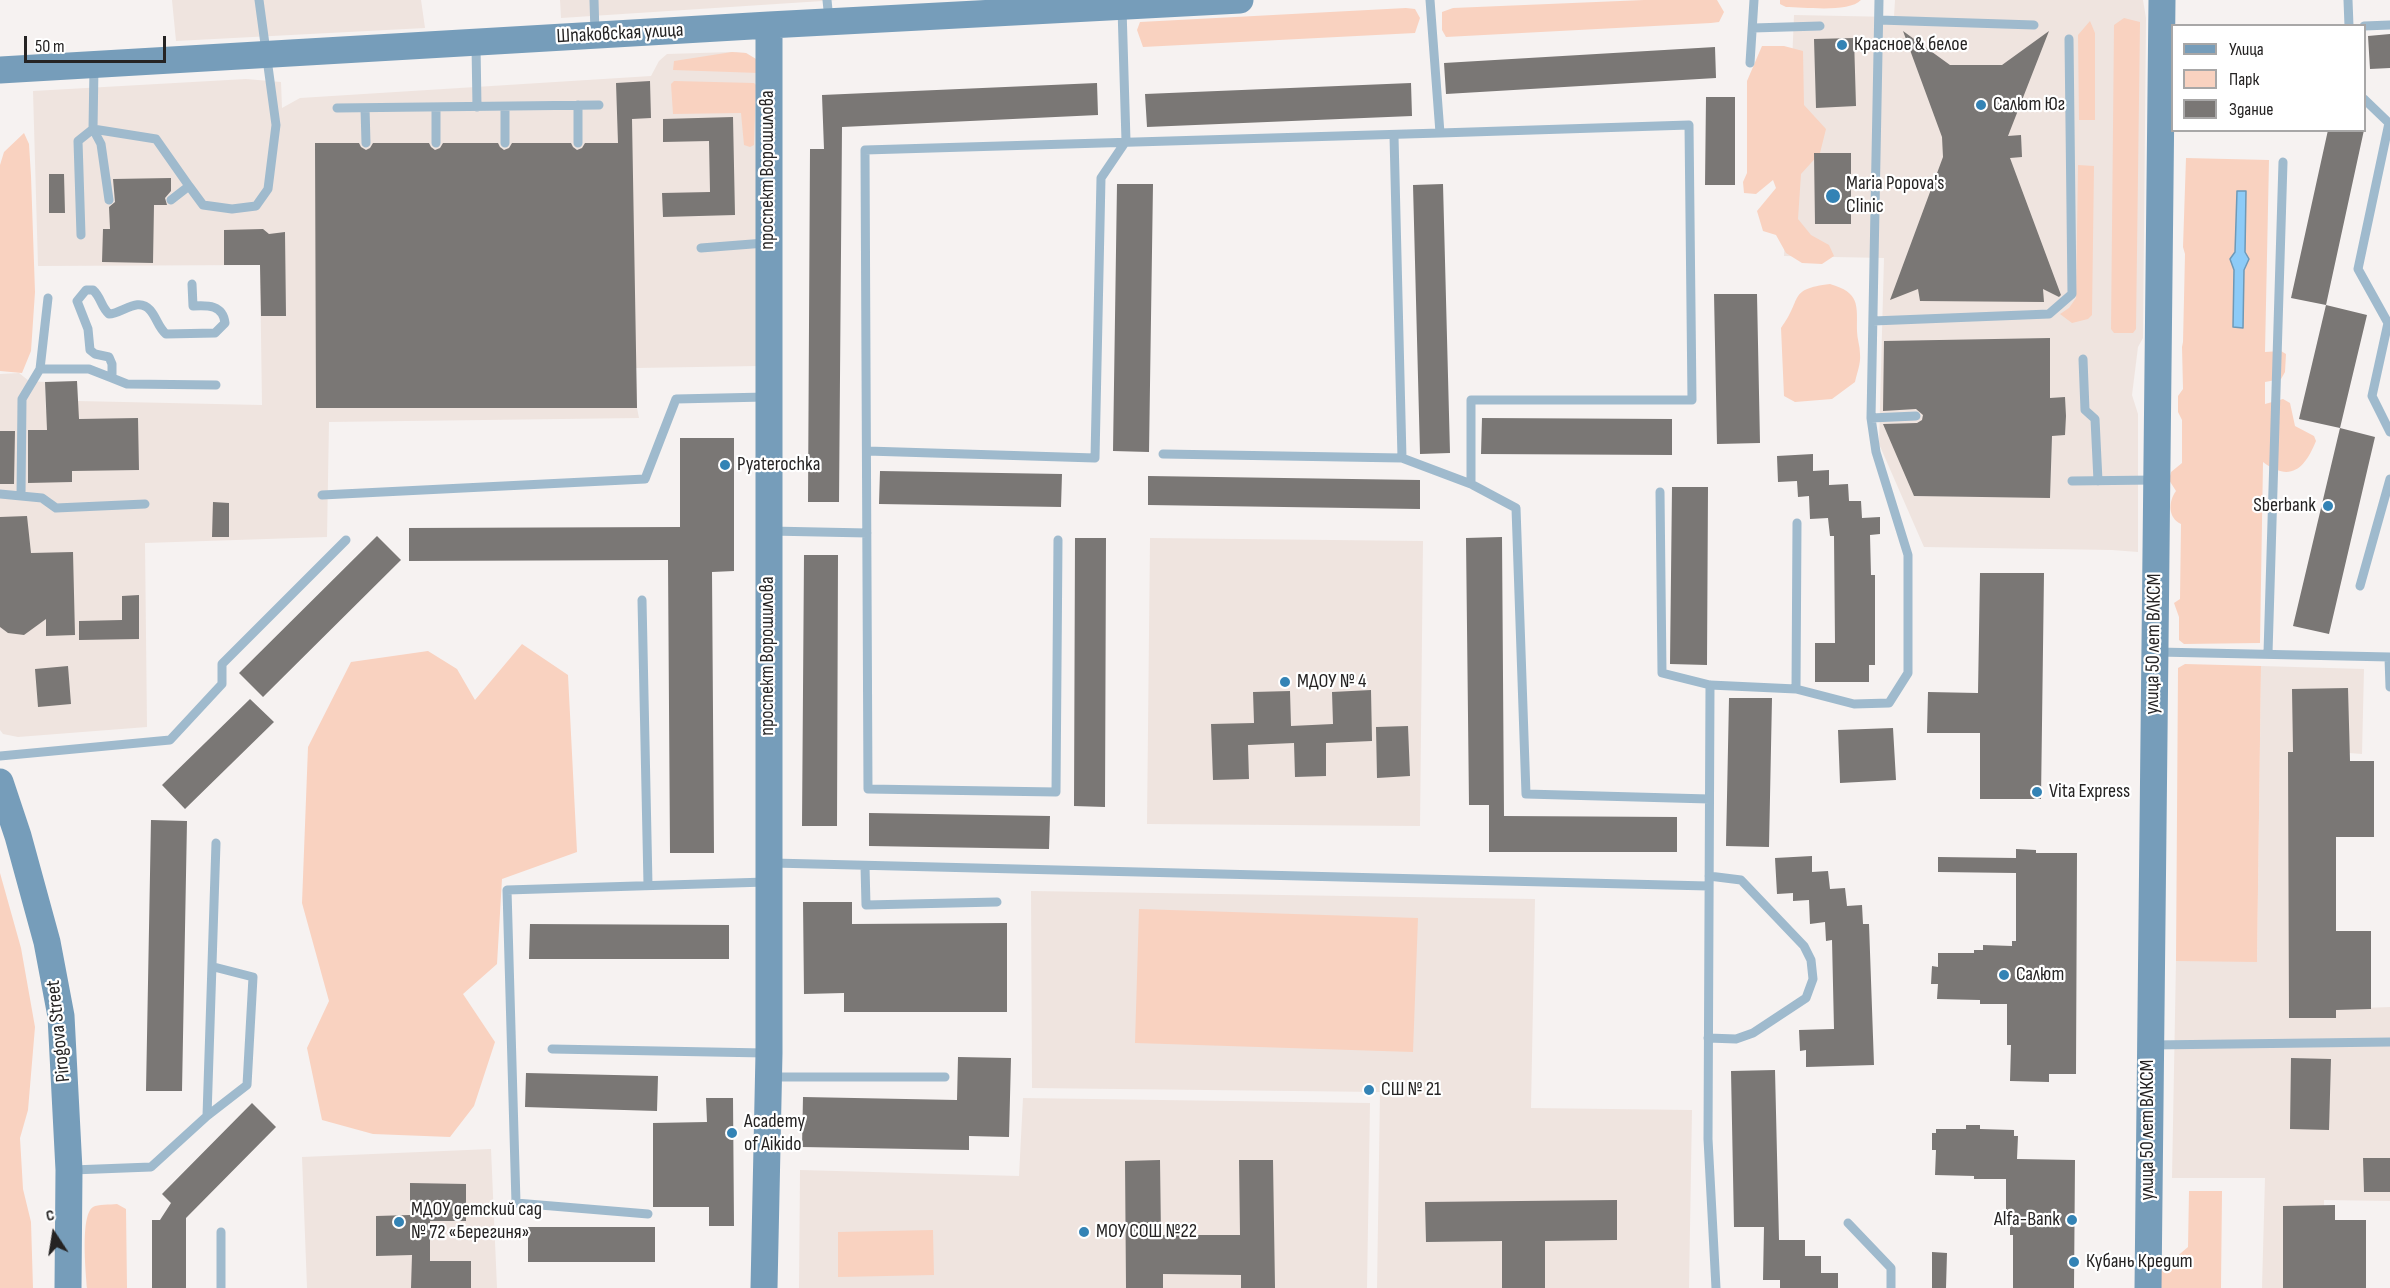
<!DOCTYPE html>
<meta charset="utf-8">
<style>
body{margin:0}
#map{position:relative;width:2390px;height:1288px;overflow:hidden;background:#f6f2f1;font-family:"Sofia Sans Condensed",sans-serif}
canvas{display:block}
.legend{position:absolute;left:2171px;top:24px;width:195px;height:108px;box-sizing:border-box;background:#fff;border:2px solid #a8a7a7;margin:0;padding:8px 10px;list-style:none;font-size:18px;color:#252323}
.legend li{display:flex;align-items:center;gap:12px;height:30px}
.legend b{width:30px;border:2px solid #a8a7a7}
.north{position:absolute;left:24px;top:1204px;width:60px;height:60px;-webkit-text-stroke:4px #fff;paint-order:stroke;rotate:348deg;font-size:16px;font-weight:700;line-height:24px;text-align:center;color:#252323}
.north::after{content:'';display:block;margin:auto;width:21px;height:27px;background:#252323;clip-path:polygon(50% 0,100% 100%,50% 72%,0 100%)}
.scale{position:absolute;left:24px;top:36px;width:142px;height:27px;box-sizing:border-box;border:3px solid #252323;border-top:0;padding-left:8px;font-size:18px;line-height:21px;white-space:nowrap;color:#252323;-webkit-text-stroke:4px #fff;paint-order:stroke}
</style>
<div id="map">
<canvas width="2390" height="1288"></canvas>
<ul class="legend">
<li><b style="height:8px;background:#769dba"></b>Улица</li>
<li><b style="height:16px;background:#f9d2c0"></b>Парк</li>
<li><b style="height:16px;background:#7a7775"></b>Здание</li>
</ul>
<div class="north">С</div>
<div class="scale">50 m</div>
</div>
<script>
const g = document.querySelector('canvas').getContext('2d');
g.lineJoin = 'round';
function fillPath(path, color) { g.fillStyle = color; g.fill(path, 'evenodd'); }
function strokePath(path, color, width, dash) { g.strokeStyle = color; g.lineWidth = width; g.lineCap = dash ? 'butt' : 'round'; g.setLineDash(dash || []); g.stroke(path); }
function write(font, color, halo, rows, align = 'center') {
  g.font = font + ' "Sofia Sans Condensed",sans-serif'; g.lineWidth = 4.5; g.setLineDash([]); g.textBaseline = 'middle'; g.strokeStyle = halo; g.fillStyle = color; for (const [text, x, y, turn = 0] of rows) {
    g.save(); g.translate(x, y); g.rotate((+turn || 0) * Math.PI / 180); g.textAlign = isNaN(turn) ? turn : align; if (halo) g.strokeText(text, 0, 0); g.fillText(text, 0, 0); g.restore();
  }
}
const built = new Path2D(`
 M172 0H421L425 28 176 41Z
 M560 0H838L561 18Z
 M1895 0H2143L2146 18 2143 338 2138 347 2132 395 2138 414V552L2112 550 1924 547 1879 444 1884 258 1784 256 1794 15 1894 17Z
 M732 52 746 53 756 59 758 366 636 368 637 408 639 418 329 422 327 537 145 543 147 727 18 737 3 734 0 730V374L19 373 29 381 45 382 46 411 78 409 77 401 262 405 260 265 38 266 33 91 246 79 281 82 282 108 300 98 651 76 659 61 667 54Z
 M1150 538 1423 541 1420 826 1147 824Z
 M2261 666 2364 669 2362 754 2336 752V1009L2390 1007V1201L2324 1200 2325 1288H2262L2265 1178H2172L2176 961H2257Z
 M1031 891 1535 899 1531 1108 1692 1110 1689 1288H1377L1380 1092 1032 1088Z
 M1023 1098 1370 1103 1367 1288H799L800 1170 1019 1176Z
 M491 1149 497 1288H307L302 1157Z`);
const green = new Path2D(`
 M1644 0H1717L1724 12 1719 22 1711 23 1446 37 1442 30V12L1453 8Z
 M1780 0H1861C1849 13 1804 7 1786 7L1780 4Z
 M1406 8 1415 9 1420 18 1415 33 1143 47 1137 30 1140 22Z
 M2124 18 2140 22 2136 329 2133 333H2114L2111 329 2114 25Z
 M2090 21 2095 33V120H2079L2078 35Z
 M1762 46H1784L1803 51 1804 105 1826 129 1820 153 1801 174 1798 219 1811 235 1829 245 1834 256 1822 264 1802 263 1786 253 1776 235 1763 231 1757 211 1776 188 1773 180 1756 194 1744 193 1743 182 1747 173V81Z
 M732 52 746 53 756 59 759 73 673 70 674 61Z
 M674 81 754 83 756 85 754 145 750 147 744 145 741 113 673 114 671 84Z
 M24 133 29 144 31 176 35 292 31 351 22 373 0 371V165L4 152Z
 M2186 158 2269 160 2265 352 2281 351 2286 354 2285 372 2281 379 2265 382V404L2283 399 2290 403 2295 426 2314 436 2316 441C2305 468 2291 483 2263 462L2260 643 2184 644 2179 640V617L2174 603 2180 599 2181 524C2168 518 2168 502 2176 491L2169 480 2171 472 2182 463V420L2178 412V396L2183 389 2182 347 2183 342 2185 254 2183 247Z
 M2078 165 2094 166 2092 315 2088 319 2072 323 2060 314 2069 308 2076 298Z
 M1830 284C1860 293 1857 304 1857 331 1857 338 1860 346 1860 354 1861 363 1857 373 1855 382L1832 399 1795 402 1784 396 1781 328C1803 299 1787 289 1830 284Z
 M522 644 568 675 577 852 502 879 497 964 463 994 495 1042 474 1106 450 1137 373 1134 322 1120 307 1048 329 1001 302 903 308 747 351 662 428 651 457 669 475 700Z
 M2185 664 2261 666 2257 962 2176 961 2178 668Z
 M0 873 21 948 35 1027 28 1110 20 1138 23 1189 31 1222 33 1288H0Z
 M1139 909 1418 918 1413 1052 1135 1043Z
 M2189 1191H2222L2221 1288H2161V1270L2188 1247Z
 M117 1204 126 1209 127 1288H87C86 1273 80 1215 93 1207 98 1204 110 1205 117 1204Z
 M933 1230 934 1275 838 1277V1232Z`);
const water = new Path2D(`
 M2237 191H2246L2245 252 2249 259 2244 270 2243 328 2233 327 2234 270 2230 259 2235 252Z`);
const building = new Path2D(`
 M1903 31 1950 65H2002L2049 31 2008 136 2021 135 2022 157 2010 158 2061 295 2059 297 2043 289 2044 302 1920 301 1918 289 1890 300 1943 157 1942 137Z
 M2390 34V68L2370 69 2368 36Z
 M1854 38 1856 106 1816 108 1814 39Z
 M1715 47 1716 78 1446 94 1444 63Z
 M650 81 651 118 632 119 637 408H316L315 143H359L361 147 366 150 370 148 373 143H429L431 147 435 150 440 148 443 143H498L500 147 504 150 509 148 512 143H571L573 147 577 150 582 148 585 143H618L616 83Z
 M1097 83 1098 115 842 127 839 502H808L810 149H824L822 95Z
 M1411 83 1412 116 1147 127 1145 94Z
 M1706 97H1735V185H1705Z
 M733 117 735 215 663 217 662 193 710 192 709 141 663 142V119Z
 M2328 130H2364L2326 305 2291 298Z
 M1814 153H1851V224H1815Z
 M49 174H64L65 213H49Z
 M171 178V191L165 198 167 205H154L153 263 102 262 103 229H110L109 207 115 202 113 179Z
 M1117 184H1153L1149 452 1113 451Z
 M1443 184 1450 453 1420 454 1413 185Z
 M263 229 269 234 285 232 286 316H261L260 265H224V230Z
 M1714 294H1757L1760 443 1717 444Z
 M2326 305 2367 315 2340 428 2299 419Z
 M2050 338V398L2065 397 2066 416 2065 435 2052 436 2050 498 1914 496 1883 424 1917 423 1922 420 1923 415 1916 409 1883 411 1884 341Z
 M77 381 79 419 138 418 139 470 72 471V482L28 483V430H47L45 382Z
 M1482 418 1672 419V455L1481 454Z
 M2340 428 2375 437 2329 634 2293 626Z
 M0 431H15L14 484H0Z
 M680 438H734V571L712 572 714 853H670L668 560 409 561V528L680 527Z
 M1813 454V471L1829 470V485L1848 484 1849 501H1861L1862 518 1880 517V534L1870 535 1871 575H1875V665H1869V682H1815V643H1835L1834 536H1830L1828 518 1810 519 1809 496 1798 497 1797 481 1778 482 1777 456Z
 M880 471 1062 474 1061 507 879 504Z
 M1148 476 1420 480V509L1148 505Z
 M1672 487H1708L1707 665 1670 664Z
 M213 502 229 503V537H212Z
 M27 516 31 553 73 552 75 635 46 636V619L24 635 8 633 0 627V517Z
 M377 536 401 560 263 697 239 673Z
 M1502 537 1504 816 1677 817V852H1489V805H1469L1466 538Z
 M1075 538H1106L1105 807 1074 806Z
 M804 555H838L837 826H802Z
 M1980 573H2044L2041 799H1980V733H1927L1928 692 1978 693Z
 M139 595V639L79 640V621L122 620V596Z
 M68 666 71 704 38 707 35 669Z
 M2348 688 2350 761H2374V837H2336V931H2371V1009L2336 1010V1018H2289L2288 752H2293L2292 689Z
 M1371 690 1372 741 1326 743V776L1295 777 1294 743 1248 745 1249 779 1213 780 1211 724 1254 723 1253 692 1290 691 1291 726 1333 724 1332 692Z
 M1729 698H1772L1769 847 1726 846Z
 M250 699 274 722 185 809 162 785Z
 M1408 726 1410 776 1377 778 1376 727Z
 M1893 728 1896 780 1840 783 1838 730Z
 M869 813 1050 816 1049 849 869 846Z
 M151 820 187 821 182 1091H146Z
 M2016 849 2036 850V853H2077L2076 1074H2049V1082L2010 1081 2011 1045H2007V1004H1980V1000L1937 999 1938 984H1931L1932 966 1938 967V953H1974V950H1983V945L2012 946V941H2016V873L1938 872V857L2016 858Z
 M1812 856V872L1828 871 1830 889 1845 888 1847 906 1862 905 1863 924H1869L1874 1065 1806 1067V1050L1800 1051 1799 1030 1834 1029 1832 940 1826 941 1825 922 1810 924 1809 900 1793 901V893L1777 894 1775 858Z
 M803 902H852V924L1007 923V1012H844V993L804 994Z
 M530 924 729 925V959H529Z
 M958 1057 1011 1058 1009 1137 969 1136V1150L802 1147 803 1097 957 1100Z
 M2291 1058 2331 1059 2329 1130 2290 1129Z
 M1775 1070 1779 1240H1805V1256H1821V1273H1838V1288H1780V1280H1763L1764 1227H1734L1731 1071Z
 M526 1073 658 1076 657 1111 525 1107Z
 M706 1098H733L734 1226H709V1207H653V1123L707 1122Z
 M252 1103 276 1127 186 1218V1288H152V1220H160L171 1203 162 1194Z
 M1966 1125H1980V1129L2014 1130V1136H2018L2017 1159 2075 1160 2074 1288H2013V1235H2010V1220H2006V1179H1974V1176L1935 1175 1936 1150H1932V1133H1936V1129H1966Z
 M2363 1158H2390V1192H2364Z
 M1160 1160 1161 1235H1240L1239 1160H1273L1275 1288H1241V1275L1163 1274V1288H1126L1125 1161Z
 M410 1183 466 1184V1221H430V1261H471V1288H411L412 1255 376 1256V1216L410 1215Z
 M1617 1200V1240L1545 1241V1288H1502V1241L1426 1242 1425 1202Z
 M2335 1205V1220H2366V1288H2283V1206Z
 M528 1227H655V1262H528Z
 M1932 1252 1947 1253 1946 1288H1932Z`);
const lane = new Path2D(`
 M594 0 595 34
 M827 0 829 20
 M1430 0 1440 133 1689 125 1692 400H1471V484
 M2348 0 2349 26
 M1879 20 2034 25
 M2364 26 2390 25
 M1753 28 1820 26
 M476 45 477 107
 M1750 63 1754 0
 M94 67 93 129 101 144 109 200
 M2364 99 2389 123 2358 269 2388 323 2372 396 2390 432
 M578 105V143
 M436 107V143
 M505 107V143
 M337 108 599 105
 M365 108 366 143
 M171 200 189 186 203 205 232 209 256 206 268 189 276 125 259 0
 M81 235 78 141 93 129 156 139 189 186
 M701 248 765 243
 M1873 321 2049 314 2072 294 2069 39
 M2083 359 2085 410 2095 419 2098 481
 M40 369H89L112 378V364L109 357 95 354 90 350 88 329 77 301 86 290H93C101 297 101 307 109 314 122 314 138 296 150 310 157 318 158 327 166 334L215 333 225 323C223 305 208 305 193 306L192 284
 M112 378 127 384 216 385
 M1871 418 1916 416
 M867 451 1095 458 1101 178 1126 141 1122 8
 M1163 454 1402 458 1394 136
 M1402 458 1471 484 1516 508 1526 794 1709 799
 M2072 481 2154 480
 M1660 492 1662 673 1710 685 1796 689 1854 704 1889 703 1908 673V555L1876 452 1871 418 1879 0
 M0 494 42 498 56 508 145 504
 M322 495 645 479 676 399 766 397
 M21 496 22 399 40 369 48 298
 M770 531 867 533
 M1058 540 1056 792 868 789 865 150 1440 133
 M2360 586 2390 479
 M642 600 648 885
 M2158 652 2390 657
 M2268 653 2283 162
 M2389 657 2390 687
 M1710 685 1708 1139 1716 1288
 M1796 689 1797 523
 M0 756 170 740 222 684V664L346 540
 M773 863 1708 886
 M865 866 866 905 997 902
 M1708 1038 1736 1039 1753 1033 1806 998 1813 979 1811 960 1804 946 1741 880 1709 876
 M2152 1045 2390 1042
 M552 1049 765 1053
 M770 1077H945
 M207 1116 216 843
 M72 1170 151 1167 207 1116 247 1085 253 977 214 967
 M648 1214 516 1203 507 890 766 882
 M1848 1223 1891 1268V1288
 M221 1232V1288`);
const secondary = new Path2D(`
 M0 70 769 25 1240 0
 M0 782 18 836 47 942 61 1016 69 1170 68 1288
 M764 1288 769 1053V25
 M2148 1288 2162 0`);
const markers = [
 [1842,45,6,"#3383b5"],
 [1981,105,6,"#3383b5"],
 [1833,196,8,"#3383b5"],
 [725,465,6,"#3383b5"],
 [2328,506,6,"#3383b5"],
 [1285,682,6,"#3383b5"],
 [2037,792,6,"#3383b5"],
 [2004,975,6,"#3383b5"],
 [1369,1090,6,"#3383b5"],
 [732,1133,6,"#3383b5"],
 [2072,1220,6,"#3383b5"],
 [399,1222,6,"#3383b5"],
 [1084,1232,6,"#3383b5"],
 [2074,1262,6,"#3383b5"]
];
const streetNames = [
 ["Шпаковская улица",620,34,-3],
 ["проспект Ворошилова",768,170,-90],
 ["улица 50 лет ВЛКСМ",2154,644,-89],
 ["проспект Ворошилова",768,656,-90],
 ["Pirogova Street",59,1031,-96],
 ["улица 50 лет ВЛКСМ",2148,1130,-90]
];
const poiNames = [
 ["Красное & белое",1854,45],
 ["Салют Юг",1993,105],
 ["Maria Popova's",1846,184],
 ["Clinic",1846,207],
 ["Pyaterochka",737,465],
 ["Sberbank",2316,506,"right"],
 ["МДОУ № 4",1297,682],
 ["Vita Express",2049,792],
 ["Салют",2016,975],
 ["СШ № 21",1381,1090],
 ["Academy",744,1122],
 ["of Aikido",744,1145],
 ["МДОУ детский сад",411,1210],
 ["№ 72 «Берегиня»",411,1233],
 ["Alfa-Bank",2060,1220,"right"],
 ["МОУ СОШ №22",1096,1232],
 ["Кубань Кредит",2086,1262]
];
fillPath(built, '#efe4df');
fillPath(green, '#f9d2c0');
fillPath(water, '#8dcbf7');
strokePath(water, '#6e99b7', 1.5);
fillPath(building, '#7a7775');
strokePath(lane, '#9fbacd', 9);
strokePath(secondary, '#769dba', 27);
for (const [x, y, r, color] of markers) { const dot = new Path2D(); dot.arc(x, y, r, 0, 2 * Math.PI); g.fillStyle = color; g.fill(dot); strokePath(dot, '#fff', 2); }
write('20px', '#252323', '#fff', streetNames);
write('20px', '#252323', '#fff', poiNames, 'left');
</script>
